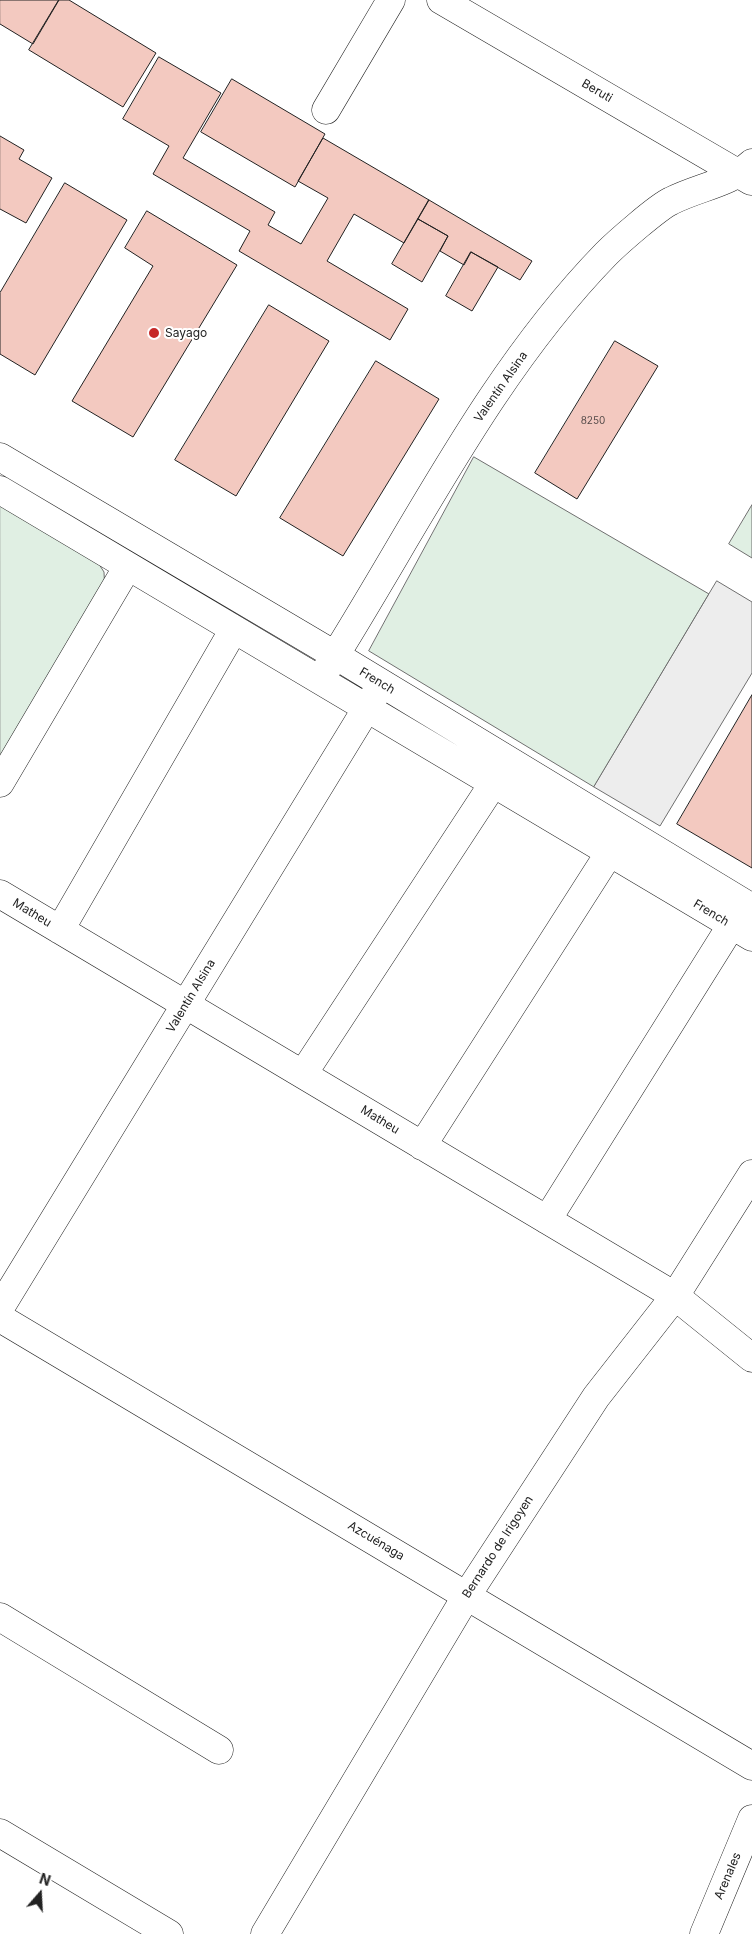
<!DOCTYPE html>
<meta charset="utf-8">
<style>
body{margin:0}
#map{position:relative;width:752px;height:1934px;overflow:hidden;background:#fff;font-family:Inter,sans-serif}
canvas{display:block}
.north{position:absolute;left:15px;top:1869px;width:50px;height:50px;-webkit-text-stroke:4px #fff;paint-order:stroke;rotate:19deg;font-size:14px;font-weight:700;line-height:20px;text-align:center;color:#222}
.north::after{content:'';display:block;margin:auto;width:18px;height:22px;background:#222;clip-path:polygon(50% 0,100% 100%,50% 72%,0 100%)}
</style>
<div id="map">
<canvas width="752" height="1934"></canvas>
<div class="north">N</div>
</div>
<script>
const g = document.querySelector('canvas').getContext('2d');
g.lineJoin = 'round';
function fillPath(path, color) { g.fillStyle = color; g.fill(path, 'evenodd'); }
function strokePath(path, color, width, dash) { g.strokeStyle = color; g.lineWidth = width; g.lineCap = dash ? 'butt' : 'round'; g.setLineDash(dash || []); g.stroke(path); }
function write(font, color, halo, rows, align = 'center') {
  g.font = font + ' Inter,sans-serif'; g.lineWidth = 4; g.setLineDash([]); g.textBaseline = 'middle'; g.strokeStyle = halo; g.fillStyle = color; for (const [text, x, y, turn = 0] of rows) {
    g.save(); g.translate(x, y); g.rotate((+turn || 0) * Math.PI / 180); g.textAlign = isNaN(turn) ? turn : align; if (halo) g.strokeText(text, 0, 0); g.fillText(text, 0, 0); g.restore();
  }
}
const green = new Path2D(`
 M474 457 709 594 594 787 369 651Z
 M0 501 95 558 104 572 105 594 0 769Z
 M752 505V558L729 544Z`);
const parking = new Path2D(`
 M717 581 752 602V673L660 826 594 787Z`);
const building = new Path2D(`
 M0 0H59L33 44 0 24Z
 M59 0H69L156 53 123 107 29 50Z
 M159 57 221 93 183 158 275 212 268 225 301 244 328 198 298 181 323 138 429 200 404 243 354 214 327 261 408 309 390 340 239 251 250 231 153 174 169 146 123 119Z
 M232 79 325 134 295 187 201 132Z
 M0 136 24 150 19 159 52 178 26 223 0 209Z
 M65 183 127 220 35 375 0 354V293Z
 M429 200 532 261 520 280 471 252 464 265 440 251 448 236 418 219Z
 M147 211 237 265 133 437 72 401 153 266 125 248Z
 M418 219 448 236 422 282 392 264Z
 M471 252 498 267 472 311 446 296Z
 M269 305 329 341 236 496 175 460Z
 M615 341 658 366 577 499 535 473Z
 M376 361 439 399 343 556 280 518Z
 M752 695V868L677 824Z`);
const minor = new Path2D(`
 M441 0 751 181
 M326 110 391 0
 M0 457 335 655 752 908
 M0 490 752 937
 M326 670C414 531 490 373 606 254 618 242 658 207 671 201 698 187 729 184 752 163
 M0 783 128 566
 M0 894 675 1296 752 1358
 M60 930 234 629
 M303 1074 493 784
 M422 1146 610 852
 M547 1220 741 910
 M0 1308 376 693
 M0 1318 752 1766
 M0 1617 219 1750
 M0 1833 169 1934
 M265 1934 467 1595 596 1397 675 1296 752 1174
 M704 1934 752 1819`);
const markers = [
 [154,333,6,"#c62828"]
];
const numberNames = [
 ["8250",593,421]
];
const streetNames = [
 ["Beruti",597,91,30],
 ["Valentín Alsina",501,387,-55],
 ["French",377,681,31],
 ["Matheu",32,913,31],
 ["French",711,913,31],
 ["Valentín Alsina",191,996,-59],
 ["Matheu",380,1120,31],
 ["Azcuénaga",376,1541,31],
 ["Bernardo de Irigoyen",498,1547,-57],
 ["Arenales",728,1876,-67]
];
const poiNames = [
 ["Sayago",165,333]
];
fillPath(green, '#e0efe3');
strokePath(green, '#6f6f6f', 1);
fillPath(parking, '#ededed');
strokePath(parking, '#6f6f6f', 1);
fillPath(building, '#f3c9c0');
strokePath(building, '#222', 1);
strokePath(minor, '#222', 29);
strokePath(minor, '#fff', 28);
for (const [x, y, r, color] of markers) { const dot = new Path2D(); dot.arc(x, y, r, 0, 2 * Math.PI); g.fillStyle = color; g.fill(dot); strokePath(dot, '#fff', 2); }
write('10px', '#564c4a', null, numberNames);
write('12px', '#222', '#fff', streetNames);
write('12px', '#222', '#fff', poiNames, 'left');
</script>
